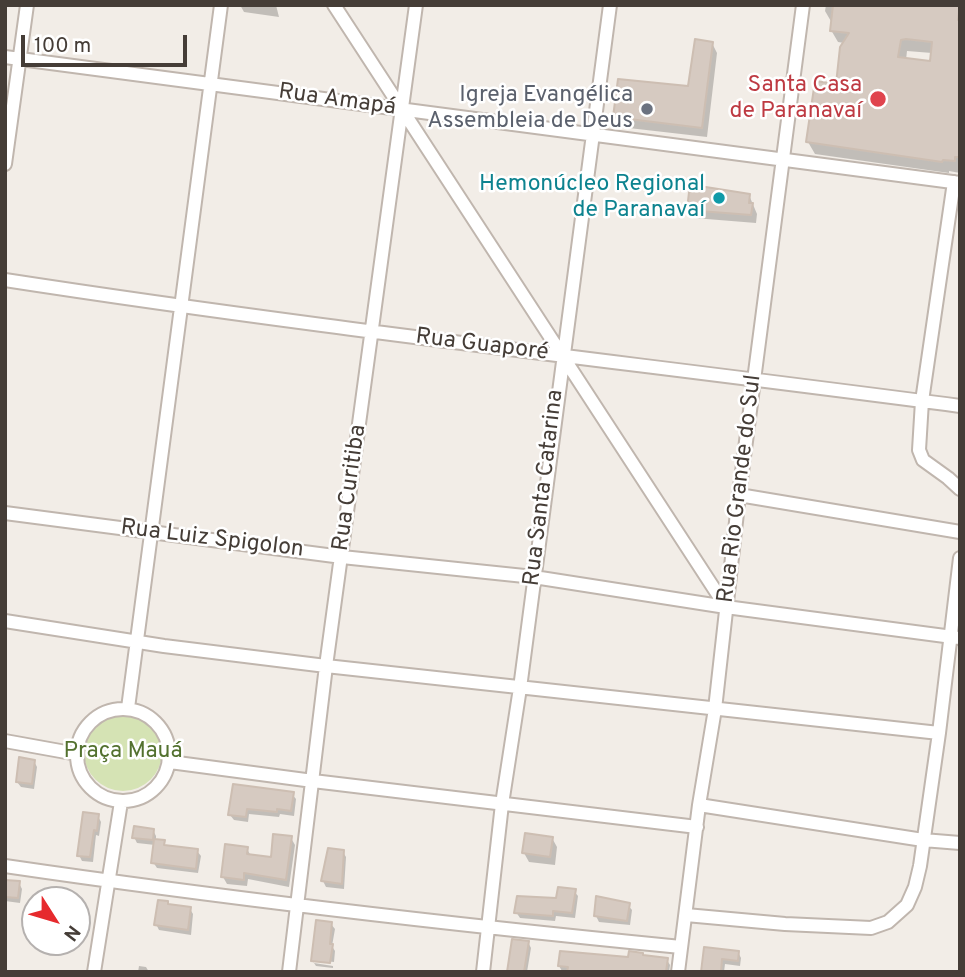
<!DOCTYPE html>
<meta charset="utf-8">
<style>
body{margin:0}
#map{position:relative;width:965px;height:977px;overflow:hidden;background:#f2ede7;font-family:Overpass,sans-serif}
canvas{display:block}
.frame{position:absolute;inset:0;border:7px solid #453d37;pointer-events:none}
.north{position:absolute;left:21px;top:886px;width:70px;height:70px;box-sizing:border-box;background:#fff;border:2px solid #b5b1af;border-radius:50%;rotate:127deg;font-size:19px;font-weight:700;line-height:28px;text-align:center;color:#453d37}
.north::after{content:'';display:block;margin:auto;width:24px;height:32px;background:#e62a2d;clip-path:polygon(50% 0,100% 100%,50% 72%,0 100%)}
.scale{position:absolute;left:21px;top:35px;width:166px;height:32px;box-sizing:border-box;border:4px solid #453d37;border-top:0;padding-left:9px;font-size:21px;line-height:24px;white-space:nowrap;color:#453d37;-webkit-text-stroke:5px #fff;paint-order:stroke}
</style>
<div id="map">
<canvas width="965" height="977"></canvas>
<div class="frame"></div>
<div class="north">N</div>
<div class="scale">100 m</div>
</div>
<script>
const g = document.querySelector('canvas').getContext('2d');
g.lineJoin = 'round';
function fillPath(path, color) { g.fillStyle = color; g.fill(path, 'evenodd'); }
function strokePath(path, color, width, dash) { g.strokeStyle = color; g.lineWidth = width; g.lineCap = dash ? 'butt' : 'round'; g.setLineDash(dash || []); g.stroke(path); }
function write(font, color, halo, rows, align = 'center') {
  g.font = font + ' Overpass,sans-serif'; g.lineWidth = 5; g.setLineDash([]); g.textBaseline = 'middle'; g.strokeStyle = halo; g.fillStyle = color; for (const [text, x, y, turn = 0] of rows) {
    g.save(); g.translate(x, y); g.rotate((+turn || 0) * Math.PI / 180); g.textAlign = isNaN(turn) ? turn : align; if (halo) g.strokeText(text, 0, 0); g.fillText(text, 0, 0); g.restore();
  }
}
const green = new Path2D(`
 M84 752a39 39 0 1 1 78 0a39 39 0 1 1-78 0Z`);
const shadow = new Path2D(`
 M240 5H276L279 17 244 12Z
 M826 5H960V173L949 171V173L815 154 808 142 838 86 844 43 838 42 831 30 832 23 825 11ZM907 51 932 53 931 63 906 60Z
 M712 43 717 53 707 137 620 127 615 117 690 88Z
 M749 195 757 214 756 223 694 218 689 209Z
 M34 761 37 767 34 789 21 787 17 782Z
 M234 786 292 794 296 799 294 816 280 814 279 817 249 814 248 822 234 820 230 815Z
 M98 816 101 822 99 836 96 835 93 862 82 861 79 855Z
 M153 830 156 836V841L164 842 166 847 197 851 201 856 198 873 157 868 153 862 155 845 137 843 134 837Z
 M291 838 295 845 289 887 248 879 247 886 227 884 223 877 247 849 251 856 272 859Z
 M552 838 557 847 555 865 529 862 524 853Z
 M343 852 346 857 344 889 326 887 323 881Z
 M5 881 19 883 22 889 20 903 5 901Z
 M574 891 578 896 575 918 556 916 555 921 520 918 516 912 558 900Z
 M167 903 169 906 190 909 193 914 191 935 159 930 156 924Z
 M628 905 632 910 630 925 599 922 596 916Z
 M331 924 335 929 332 946 335 951 334 962 314 960V963L313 961Z
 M528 942 531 948 527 972H509Z
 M705 948 738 952 741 958 740 966 725 964 724 972H702Z
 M667 960 670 965 669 972H568L562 971 559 966Z
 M314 963 333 966V968L316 966Z
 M139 966 146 967 149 972H138Z`);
const building = new Path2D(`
 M833 5H960L958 20H960V157H955V161L943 160 942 162 806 142 815 81 836 84 840 47 849 33 830 31ZM906 39 932 42 930 61 898 57 901 40Z
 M695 39 713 42 702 128 613 117 618 79 688 86Z
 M693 185 750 194 749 203H753L751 215 687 210 689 192H692Z
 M19 757 35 760 32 784 16 782Z
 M233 784 294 792 291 811 277 809V812L247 809 246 817 228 815Z
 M83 812 99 814 97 831 94 830 90 857 77 856Z
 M134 826 154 829 153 840 132 838Z
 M525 833 553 837 550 857 522 853Z
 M273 834 292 836 286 880 244 873V880L221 877 225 844 248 847 247 854 271 857Z
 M154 839 165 840 164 845 198 849 196 869 151 863Z
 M328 848 344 850 342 884 321 881Z
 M5 880 20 881 18 898 5 897Z
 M558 887 576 889 572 913 553 911V916L514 913 517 896 556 898Z
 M596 896 630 903 627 921 594 916Z
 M158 900 168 901V904L191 907 188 930 154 925Z
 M316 920 332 922 330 944H333L330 963 311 961Z
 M512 939 529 941 524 972H507Z
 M704 947 739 951 738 961 722 959 721 972H701Z
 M560 951 628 957 629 951 643 953V955L668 958 666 972H567L568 967 558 966Z`);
const minor = new Path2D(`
 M334 5 726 607
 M5 57 960 183
 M5 164 27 5
 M954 182 922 401 919 450 923 460 948 478 960 489
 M5 280C322 329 642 364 960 406
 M739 495 960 532
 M5 513 342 557 534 577 726 607 960 638
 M5 621 164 646 326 666 939 733
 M128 708 221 5
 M77 755a46 46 0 1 1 92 0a46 46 0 1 1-92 0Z
 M5 741 77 754
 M170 762 313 781 697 827
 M699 805 923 840 960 843
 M5 866C230 899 455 925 681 947
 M686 915 785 924 871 928 888 922 907 905 915 887 920 866 939 733 960 558
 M94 972 121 802
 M289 972 326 666 416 5
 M483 972 502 804 520 688 610 5
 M678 972 699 805 715 709 739 495 803 5`);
const markers = [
 [878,99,9,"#e0444e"],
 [647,109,7,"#6b7280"],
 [719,198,7,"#0f9aa8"]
];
const healthNames = [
 ["Santa Casa",862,86],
 ["de Paranavaí",862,112]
];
const worshipNames = [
 ["Igreja Evangélica",633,96],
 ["Assembleia de Deus",633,122]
];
const streetNames = [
 ["Rua Amapá",337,101,8],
 ["Rua Guaporé",482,346,7],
 ["Rua Curitiba",351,488,-82],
 ["Rua Santa Catarina",545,488,-83],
 ["Rua Rio Grande do Sul",741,489,-83],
 ["Rua Luiz Spigolon",212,540,7]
];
const cultureNames = [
 ["Hemonúcleo Regional",705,185],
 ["de Paranavaí",705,211]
];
const parkNames = [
 ["Praça Mauá",123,752]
];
fillPath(green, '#d5e3b4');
fillPath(shadow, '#0003');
fillPath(building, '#d6cac1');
strokePath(building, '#cdbeb2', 2);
strokePath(minor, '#c0b6ae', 16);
strokePath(minor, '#fff', 12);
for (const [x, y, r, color] of markers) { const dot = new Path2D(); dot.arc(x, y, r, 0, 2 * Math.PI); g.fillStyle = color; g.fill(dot); strokePath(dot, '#fff', 2.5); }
write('23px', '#be3a42', '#fff', healthNames, 'right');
write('23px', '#5b616d', '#fff', worshipNames, 'right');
write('23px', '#453d37', '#fff', streetNames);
write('23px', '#0d838f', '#fff', cultureNames, 'right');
write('23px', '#53712f', '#fff', parkNames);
</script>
